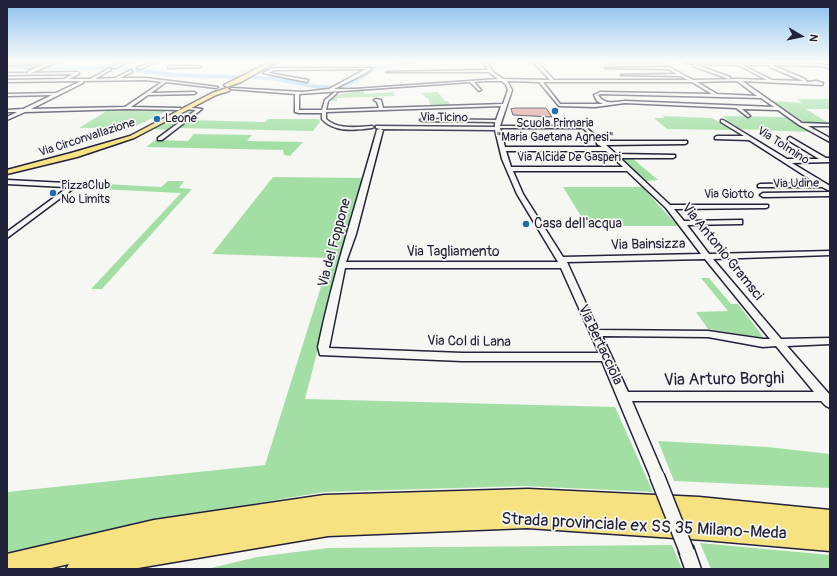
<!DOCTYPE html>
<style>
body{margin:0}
#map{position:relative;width:837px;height:576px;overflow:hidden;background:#f6f6f2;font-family:Pangolin,sans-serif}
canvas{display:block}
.frame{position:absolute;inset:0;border:8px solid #22223b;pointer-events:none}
.north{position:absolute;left:781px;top:16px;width:40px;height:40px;-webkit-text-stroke:3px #f6f6f2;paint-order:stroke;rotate:99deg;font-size:11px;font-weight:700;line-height:16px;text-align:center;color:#22223b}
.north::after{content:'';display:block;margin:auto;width:14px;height:18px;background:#22223b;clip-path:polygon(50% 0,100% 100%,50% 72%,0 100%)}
</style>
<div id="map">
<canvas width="837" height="576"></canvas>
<div class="frame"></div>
<div class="north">N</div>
</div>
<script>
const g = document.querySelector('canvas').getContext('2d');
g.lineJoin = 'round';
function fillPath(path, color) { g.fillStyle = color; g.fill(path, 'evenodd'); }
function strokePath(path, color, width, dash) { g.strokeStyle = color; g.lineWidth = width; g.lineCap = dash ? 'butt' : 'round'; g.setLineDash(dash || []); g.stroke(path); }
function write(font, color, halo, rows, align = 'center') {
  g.font = font + ' Pangolin,sans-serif'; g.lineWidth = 3.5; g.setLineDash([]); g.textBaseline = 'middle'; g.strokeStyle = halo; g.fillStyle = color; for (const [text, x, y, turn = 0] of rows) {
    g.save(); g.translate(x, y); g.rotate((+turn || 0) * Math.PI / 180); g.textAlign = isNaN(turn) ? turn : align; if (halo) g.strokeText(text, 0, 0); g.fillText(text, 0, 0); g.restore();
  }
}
const green = new Path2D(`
 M604 62H664L674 67 600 68 596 66 608 65Z
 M363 90 365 94 393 92 395 96 337 98V101H331L333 97 341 94Z
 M438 92 445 101H448L451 105 431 106 428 98H426L422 93Z
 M797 99H830V109H806L830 124 806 123 773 101 802 103Z
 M197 109 170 130 153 129 189 110Z
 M108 110 167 111 134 127 79 128Z
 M663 116 712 118 733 130 667 129 654 118H664Z
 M722 116 787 117 811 132 741 129 725 120 727 119Z
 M268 119H319L320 122 313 131 177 128 188 120 265 122Z
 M194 134 252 135 247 141 303 142 290 156 284 155 283 150 146 147 156 140 188 141Z
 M621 158H632L658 180 646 181Z
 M273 177 362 178 305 399 615 407 653 492 525 486 324 492 157 520 7 553V492L265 465 330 258 212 254Z
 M168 181H184L179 188 192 189 102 289H91L181 193 78 188 86 183 161 187Z
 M563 187H642L678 226H587Z
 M701 278H709L731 304H738L764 338 708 329 696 312 728 311Z
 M658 441 768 447 830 454V488L674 481Z
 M700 543 830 555V569H711Z
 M672 545 682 569H207L257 557 328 548Z`);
const river = new Path2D(`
 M404 62H418L378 69 355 83 340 88 337 86 351 81 375 67Z
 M7 65 39 67 119 66 175 73 276 77 318 85H331L334 87 331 89H318L276 81 246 78 244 79 175 77 119 70 7 69Z`);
const building = new Path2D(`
 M517 108H546L552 117 513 115 511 109Z`);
const minor = new Path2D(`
 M51 62H57L31 73 78 72 79 74 69 79H90L110 68 111 70 95 79 115 78 131 70 132 72 120 78H146L218 87 216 88 166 82 151 93 194 92 196 93 194 94 148 95 131 107 181 108 179 110 126 109 25 112 7 120V117L17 112H7V110L23 109 52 95 7 96V94L56 93 81 81 7 82V80L64 79 73 74 7 75V73H28V71ZM146 80 162 82 125 107 31 109 83 83V81Z
 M123 62H129L115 68 112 67Z
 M151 62H156L140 69 137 68Z
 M483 62H487L493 72 503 79 550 80 533 62H537L554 80H688L680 76 621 75 677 74 668 69 605 68 669 67 693 80 739 79 767 80 738 65 694 64 730 77 729 79 693 66 694 64 687 63 821 64 830 66V68L821 66 772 65 805 79 807 82 816 81 823 83 822 85 742 81 802 123 830 124V126H808L830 138V142L799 125 778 110 742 109 750 116 748 117 736 108 625 103 595 107 559 106 539 82 507 81 512 90 500 126H584L602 141H687V143L685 144 606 145 616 154 675 155V157L673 158H620L670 205H768V207L766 208 674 209 684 221 742 220V224H739L687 225 709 254 830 251V255L713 259 781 339 830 338V344L787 346 830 395V408L826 406 821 401H632L664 476 662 480 657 482 652 480 650 476 602 361H462L320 355 318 347C333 274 357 202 377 130L380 129 376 128V126L495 127V122L422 121 420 120 422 119 496 120 501 106 326 112V119C338 130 357 127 372 126L374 127 372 128C355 130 334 133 322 119V113H299L295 112V94L230 89 232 88 303 92 329 89 366 69 274 70 269 73 308 80 307 82 263 73 273 68H372L366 73 334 89H355L498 79 489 72H386L488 70ZM742 65H770V67L803 81 772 80ZM484 81H502L506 85 508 90 503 104 383 108 381 100 376 99 374 100 377 102 379 108 326 110 328 101 337 93 335 92 325 100 322 110H299V94L470 82 479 91 481 90 474 82ZM737 81 757 96 717 94 697 82ZM543 82H692L712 94 600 92 594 95 597 101 603 104H560ZM601 94 761 98 774 107 625 101C615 102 604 105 598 95ZM500 128H583L597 142V144L602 147H505ZM380 129 495 130 502 159 517 194 558 262H346L356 234 383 130ZM506 151H606L623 167H511ZM513 171H627L666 208 701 254 563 257 523 194ZM705 259 770 339H763L708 331 598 330 567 262ZM345 268H561L599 353H462L329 348ZM602 336 708 337 763 347 776 346 814 392H628Z
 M7 63H42L44 64 7 65Z
 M169 66H199L201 67 168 68Z
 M185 107 202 109 162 140H158V138L196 110 185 109Z
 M723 120 787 159H819L788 140V138L790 137 826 158H830V162L792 163 830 186V191L822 187H758V185L760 184 816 183 749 140 715 139V137L717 136H744L721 122V120Z
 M7 180 66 183 74 188 7 238V232L67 188 65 187 7 184Z
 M830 192V196L763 197 760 195 763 193Z
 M687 544 693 546 701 569H685L679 552 681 546Z`);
const major = new Path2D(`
 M270 62H276L241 82 227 87 224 85Z
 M227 88 230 90 229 91 216 95 134 138 77 157 7 174V170L71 153 130 136 212 93Z`);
const highway = new Path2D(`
 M528 489 699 497 830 510V551L704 540 527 528 328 536 132 569H66L69 564 47 569H7V554L154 520 324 495Z`);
const minorBridge = new Path2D(`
 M657 476 687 552`);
const markers = [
 [555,111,4,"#1f6fb2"],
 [157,119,4,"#1f6fb2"],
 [53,193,4,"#1f6fb2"],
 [526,224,4,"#1f6fb2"]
];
const farStreetnames = [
 ["Via Ticino",444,118,1],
 ["Via Circonvallazione",87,138,-18],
 ["Via Tolmino",783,146,33],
 ["Via Alcide De Gasperi",569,158],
 ["Via Udine",796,184,-1],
 ["Via Giotto",729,195]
];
const farPoinames = [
 ["Leone",165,119],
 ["Scuola Primaria",555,124,"center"],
 ["\"Maria Gaetana Agnesi\"",555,138,"center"],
 ["PizzaClub",61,186],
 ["No Limits",61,200]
];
const poiNames = [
 ["Casa dell'acqua",534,224]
];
const streetNames = [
 ["Via del Foppone",335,243,-75],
 ["Via Bainsizza",648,245,-1],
 ["Via Tagliamento",453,252],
 ["Via Antonio Gramsci",722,252,51],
 ["Via Col di Lana",469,342,1],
 ["Via Bertacciola",600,345,65]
];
const nearStreetnames = [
 ["Via Arturo Borghi",724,380,-1],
 ["Strada provinciale ex SS 35 Milano-Meda",644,527,3]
];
fillPath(green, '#a3dfa5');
fillPath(river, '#96ccf4');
fillPath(building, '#dfa59f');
strokePath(building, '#22223b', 1);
strokePath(minor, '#22223b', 3);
strokePath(major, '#22223b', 3);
strokePath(highway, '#22223b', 3);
fillPath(minor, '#f6f6f2');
fillPath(major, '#f7e281');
fillPath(highway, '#f7e281');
strokePath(minorBridge, '#22223b', 17, []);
strokePath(minorBridge, '#f6f6f2', 14);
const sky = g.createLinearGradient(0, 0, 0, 143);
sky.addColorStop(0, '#87beed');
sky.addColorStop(0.43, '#fbfbf9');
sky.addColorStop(1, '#fbfbf900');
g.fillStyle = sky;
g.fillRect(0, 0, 837, 143);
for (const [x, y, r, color] of markers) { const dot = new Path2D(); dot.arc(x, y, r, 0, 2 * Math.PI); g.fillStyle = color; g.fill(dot); strokePath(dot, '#f6f6f2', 1.5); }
write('12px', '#22223b', '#f6f6f2', farStreetnames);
write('12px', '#22223b', '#f6f6f2', farPoinames, 'left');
write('14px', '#22223b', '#f6f6f2', poiNames, 'left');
write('14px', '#22223b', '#f6f6f2', streetNames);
write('17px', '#22223b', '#f6f6f2', nearStreetnames);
</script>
